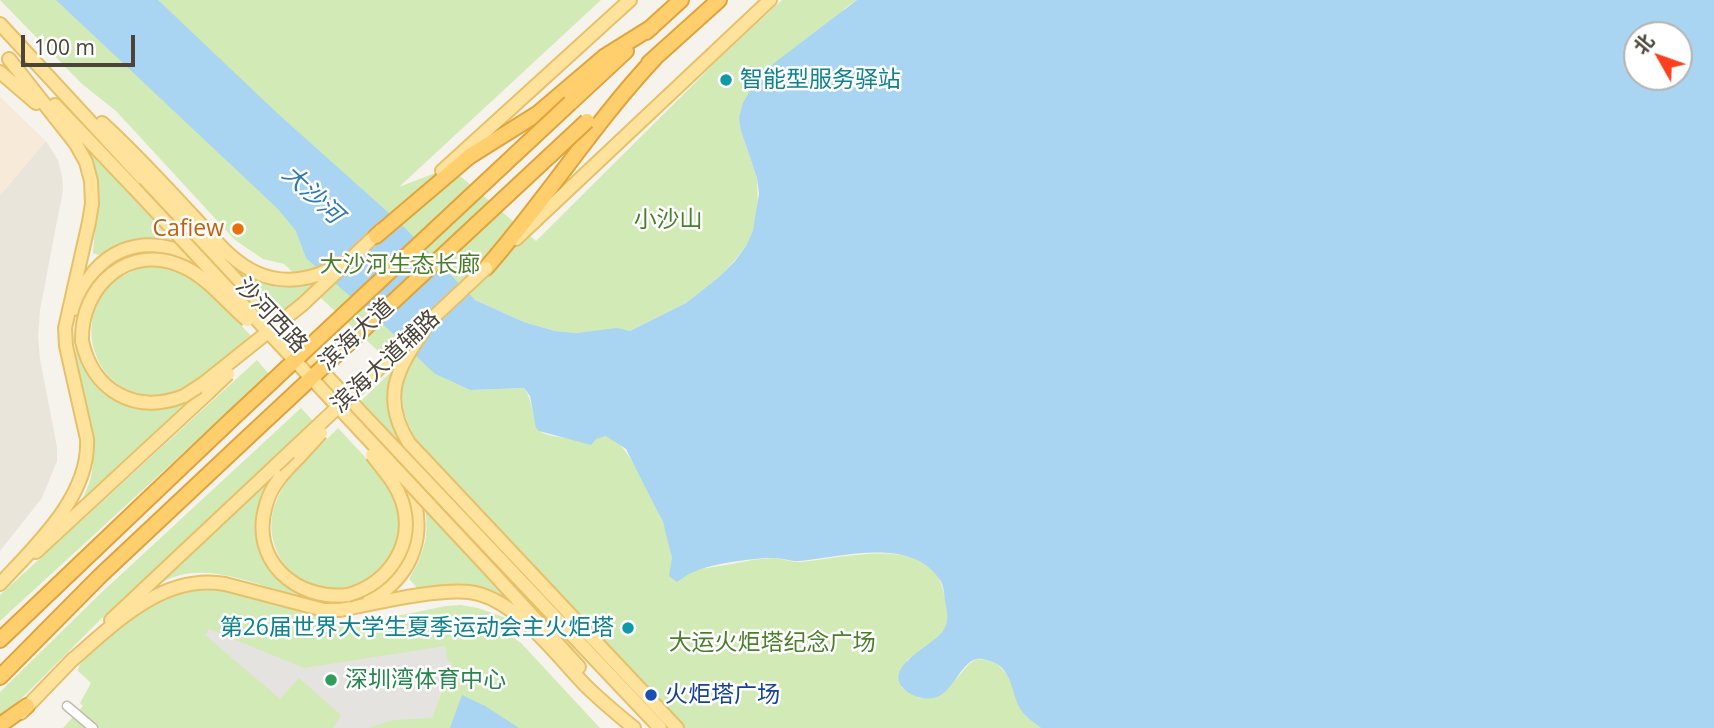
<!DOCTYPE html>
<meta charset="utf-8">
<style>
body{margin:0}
#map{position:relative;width:1714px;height:728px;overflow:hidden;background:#f6f3ec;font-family:"Open Sans","Noto Sans SC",sans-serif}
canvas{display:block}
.north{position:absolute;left:1623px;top:21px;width:70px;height:70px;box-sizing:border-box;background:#fff;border:2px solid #b7b4b0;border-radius:50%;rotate:310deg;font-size:19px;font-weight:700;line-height:28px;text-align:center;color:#4b4439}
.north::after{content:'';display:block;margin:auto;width:24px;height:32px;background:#fc3f1d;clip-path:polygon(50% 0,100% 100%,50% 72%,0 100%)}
.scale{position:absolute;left:21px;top:35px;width:114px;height:32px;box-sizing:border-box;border:4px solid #4b4439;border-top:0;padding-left:9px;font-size:21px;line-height:24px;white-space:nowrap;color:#4b4439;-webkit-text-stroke:5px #fff;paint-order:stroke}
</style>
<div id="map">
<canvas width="1714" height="728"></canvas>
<div class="north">北</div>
<div class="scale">100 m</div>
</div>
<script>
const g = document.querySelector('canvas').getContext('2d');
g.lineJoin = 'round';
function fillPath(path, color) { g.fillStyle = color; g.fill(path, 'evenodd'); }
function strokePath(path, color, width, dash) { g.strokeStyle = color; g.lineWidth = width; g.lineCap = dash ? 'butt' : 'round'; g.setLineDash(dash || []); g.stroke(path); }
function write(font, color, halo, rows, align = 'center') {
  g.font = font + ' "Open Sans","Noto Sans SC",sans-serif'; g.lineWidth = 5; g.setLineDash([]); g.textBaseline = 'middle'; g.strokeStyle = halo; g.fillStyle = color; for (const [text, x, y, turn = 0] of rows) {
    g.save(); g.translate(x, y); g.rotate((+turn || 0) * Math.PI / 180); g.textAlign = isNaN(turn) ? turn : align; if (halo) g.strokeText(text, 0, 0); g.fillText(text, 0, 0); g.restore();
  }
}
const residential = new Path2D(`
 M46 141 58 160 62 176 63 190 40 310 38 336 40 359 57 447V461L42 498 0 551V195Z`);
const commercial = new Path2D(`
 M0 97 46 141 0 195Z`);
const green = new Path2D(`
 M0 0H601L399 187 435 173 459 175 536 241 719 59 782 0H857L845 8 741 131 757 178 758 211 753 230 746 246 734 261 719 277 686 303 630 331 617 329 576 333 555 331 524 322 475 300 435 374 470 390 524 388C534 401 533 427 541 432 550 438 584 440 595 439 599 439 602 436 606 436 626 438 655 502 662 520 668 534 673 553 672 568 680 569 690 570 698 569 723 567 747 559 773 558 781 558 790 562 799 562 840 560 934 531 944 594 946 602 949 613 948 620 944 640 921 650 907 660L902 688 919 698 946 691 969 664 976 659 987 660 997 664 1007 674 1025 715 1041 728H683L424 455C409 426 397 408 404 375L311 289 290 308 277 316 233 267C254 281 280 294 306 284L284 264 263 259 235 240 116 111 82 84Z
 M79 139 173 242C145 235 124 242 98 255L93 253 98 191 94 170Z
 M151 266C196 269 223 305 251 336 228 355 202 383 172 392 86 416 54 283 151 266Z
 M73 330C75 343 77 356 83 368 105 412 155 419 196 398L78 508C83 498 88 488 91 477 101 439 75 373 73 330Z
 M257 360 269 374 0 621V595Z
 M395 368C384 399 389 422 404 450L359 403Z
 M301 408 313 421 102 618 0 720V692L101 593Z
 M338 428C357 449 379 469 392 494 430 573 312 629 278 554 270 537 269 519 276 502 287 473 317 450 338 428Z
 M281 468C247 507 246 561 294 591 305 597 318 600 330 603 284 598 231 566 185 574 174 576 164 581 154 585Z
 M425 508 521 610 491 593 419 590 409 579C423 556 430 536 425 508Z
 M189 587 221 589 352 625 446 606 461 605 478 608 509 619 501 628 522 644 600 728H63L83 706 80 703 91 683 78 671C80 653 140 609 158 598 167 592 179 590 189 587Z`);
const parking = new Path2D(`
 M209 629 304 668 445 646 447 661 453 663 432 718 393 720 367 728H333L341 715 299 678 280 699 205 635Z`);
const water = new Path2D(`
 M56 0H158L276 112 401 224 475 300 524 322 555 331 576 333 617 328 630 331 686 303 719 277 735 261 746 246 753 230 759 194 757 178 741 131 739 118 743 103 751 89 773 64 857 0H1714V728H1041C1035 723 1025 717 1021 710 1012 696 1013 674 997 664 991 661 982 658 976 659 956 666 952 703 923 698 916 697 909 694 904 689 882 666 933 646 943 631 950 621 947 611 945 600 944 593 944 586 940 580 912 536 842 557 800 561 792 562 783 558 774 558 758 557 710 564 696 571 689 573 683 578 677 582L669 576 672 558 663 522 626 449 606 436 596 439 591 445 539 431 536 428 530 396 524 388 470 390 435 374 388 329 306 258 296 231 278 209ZM1637 35H1679V77H1637Z
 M462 695 485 706 519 728H450Z`);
const street = new Path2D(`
 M67 706 93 728`);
const primary = new Path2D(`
 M0 24 264 310 660 728
 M0 72 36 103
 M55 105 134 188
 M102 123C134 152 163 184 193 216 212 236 231 262 257 273 284 285 315 280 339 264
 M442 171 630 0
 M516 239 770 0
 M303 304 381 230
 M74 309C94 249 142 230 197 258
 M423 332C395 370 382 400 409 443L677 728
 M82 341C93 391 135 415 184 396
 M300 456C286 470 271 485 266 505 249 560 296 601 348 595
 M36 552 208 393
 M494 574 579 667
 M0 584C36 545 90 496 87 439L66 346 65 328 89 222 92 204 91 181 86 162 76 144 9 59
 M369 601C415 575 429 531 408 483
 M111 620 275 466
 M70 662C114 624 163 573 225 584L324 610H340C376 603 434 589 469 592 514 597 555 654 585 685 600 700 617 714 634 728
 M21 713 74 658`);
const highway = new Path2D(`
 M646 32 681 0
 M649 63 719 0
 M570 103 626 51
 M376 236 470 156 537 114 604 57 652 27
 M486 268C545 201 593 124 655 58
 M0 640 232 419
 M0 677 100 576 248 437
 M0 725 27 706`);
const primaryBridge = new Path2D(`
 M134 188 494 574
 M82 341C80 286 130 241 184 267 208 278 227 303 247 320
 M208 393 228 374
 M184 396 204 383 303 304
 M300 456 321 433
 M275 466 486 268
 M348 595C389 583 416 544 402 501 396 483 383 470 372 455`);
const highwayBridge = new Path2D(`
 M232 419 570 103
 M248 437 587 121`);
const markers = [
 [726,80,7,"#0f9aa8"],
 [238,229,7,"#e8710a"],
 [628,628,7,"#0f9aa8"],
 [331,680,7,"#2e9e5b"],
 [651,695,7,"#1a4fb4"]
];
const cultureNames = [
 ["智能型服务驿站",740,80],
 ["第26届世界大学生夏季运动会主火炬塔",614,628,"right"]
];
const parkNames = [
 ["小沙山",668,220],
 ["大沙河生态长廊",400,265],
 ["大运火炬塔纪念广场",772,643]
];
const foodNames = [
 ["Cafiew",224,229]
];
const streetNames = [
 ["沙河西路",271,316,47],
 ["滨海大道",357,335,-43],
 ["滨海大道辅路",386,362,-43]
];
const leisureNames = [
 ["深圳湾体育中心",345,680]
];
const transitNames = [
 ["火炬塔广场",665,695]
];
const waterNames = [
 ["大沙河",312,195,43]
];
fillPath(residential, '#eae5da');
fillPath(commercial, '#f7ead8');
fillPath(green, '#d2eab5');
fillPath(parking, '#e5e3e0');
fillPath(water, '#a9d4f2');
strokePath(street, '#c2bbae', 11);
strokePath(primary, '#e6c16a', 16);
strokePath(highway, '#e0a43c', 18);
strokePath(street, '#fff', 8);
strokePath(primary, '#ffe39c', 12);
strokePath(highway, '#ffcf6e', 14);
strokePath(primaryBridge, '#e6c16a', 16, []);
strokePath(highwayBridge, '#e0a43c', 18, []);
strokePath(primaryBridge, '#ffe39c', 12);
strokePath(highwayBridge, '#ffcf6e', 14);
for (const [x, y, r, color] of markers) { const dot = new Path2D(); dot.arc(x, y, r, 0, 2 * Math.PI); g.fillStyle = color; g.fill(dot); strokePath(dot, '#fff', 2.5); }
write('23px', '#0d838f', '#fff', cultureNames, 'left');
write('23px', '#4a7f2a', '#fff', parkNames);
write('23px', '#c56008', '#fff', foodNames, 'right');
write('23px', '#4b4439', '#fff', streetNames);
write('23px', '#27864d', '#fff', leisureNames, 'left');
write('23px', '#164399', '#fff', transitNames, 'left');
write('italic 24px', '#2e7ab2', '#fff', waterNames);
</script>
